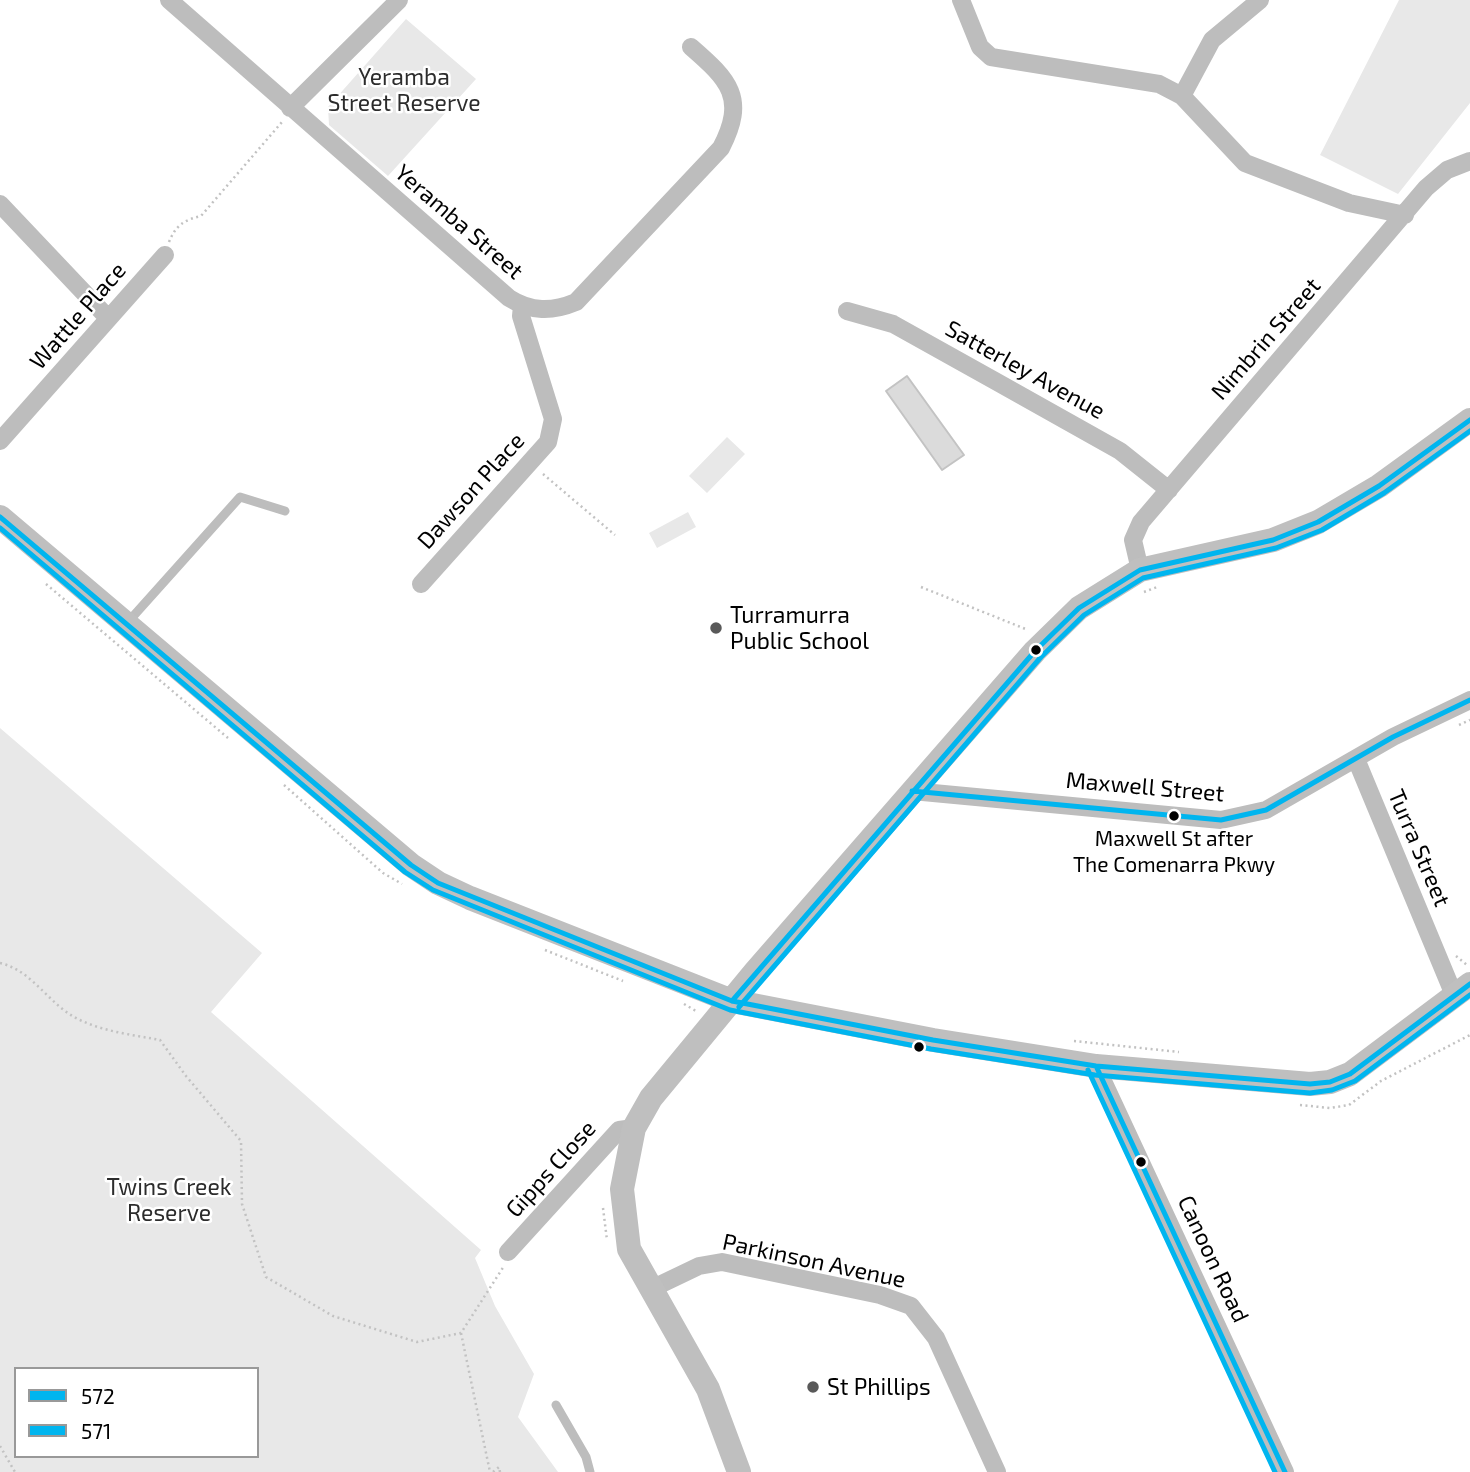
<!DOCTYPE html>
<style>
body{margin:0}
#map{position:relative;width:1470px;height:1472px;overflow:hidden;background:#fff;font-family:"Exo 2",sans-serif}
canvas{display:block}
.legend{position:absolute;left:14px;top:1367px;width:245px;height:91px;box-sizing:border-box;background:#fff;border:2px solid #999;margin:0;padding:9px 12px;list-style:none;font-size:21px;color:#000}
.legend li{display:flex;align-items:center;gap:14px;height:35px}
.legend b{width:35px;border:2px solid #999}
</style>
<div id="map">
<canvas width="1470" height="1472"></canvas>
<ul class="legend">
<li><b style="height:9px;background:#00b5ef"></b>572</li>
<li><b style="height:9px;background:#00b5ef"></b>571</li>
</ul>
</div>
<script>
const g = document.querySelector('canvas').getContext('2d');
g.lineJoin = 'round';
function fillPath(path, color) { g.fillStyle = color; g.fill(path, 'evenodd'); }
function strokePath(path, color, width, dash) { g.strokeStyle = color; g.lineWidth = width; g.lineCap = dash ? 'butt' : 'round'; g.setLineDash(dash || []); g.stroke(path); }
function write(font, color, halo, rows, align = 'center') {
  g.font = font + ' "Exo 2",sans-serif'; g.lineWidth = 5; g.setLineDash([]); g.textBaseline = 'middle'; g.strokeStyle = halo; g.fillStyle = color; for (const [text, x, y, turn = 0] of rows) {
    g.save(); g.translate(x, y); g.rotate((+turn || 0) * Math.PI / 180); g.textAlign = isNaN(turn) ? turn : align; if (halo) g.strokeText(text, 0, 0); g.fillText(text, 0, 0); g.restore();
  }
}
const green = new Path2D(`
 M1399 0H1470V103L1398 194 1320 155Z
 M406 19 476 79 388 176 329 125 328 107Z
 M727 437 745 454 707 493 689 476Z
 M688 512 696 527 657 548 649 533Z
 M0 728 262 953 211 1012 481 1250 475 1258 495 1306 534 1374 518 1417 558 1472H0ZM16 1369H257V1456H16Z`);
const building = new Path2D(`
 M907 376 964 455 942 470 886 391Z`);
const path = new Path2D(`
 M169 242C176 225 184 220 201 216L282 122
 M543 474 615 535
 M46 584 228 738
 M921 587 1028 630
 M1144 592 1157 587
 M1459 725 1470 720
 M284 785 383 873 402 884
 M545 950 623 981
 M1456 956 1467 965
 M0 963C34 971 49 1006 80 1020 105 1032 134 1035 160 1040L186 1076 241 1141 242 1204 266 1277 333 1316 417 1342 461 1333 504 1266
 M684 1004 696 1011
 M1074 1041 1179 1052
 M1300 1105 1330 1108 1349 1105 1381 1081 1470 1035
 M603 1208 607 1240
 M461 1333 490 1472
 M0 1446 15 1472
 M493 1472 499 1467 500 1472`);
const lane = new Path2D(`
 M128 622 240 497 285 511
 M556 1405 586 1457 590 1472`);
const street = new Path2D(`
 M169 0 509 298C531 312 552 312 576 302L721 148C747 98 729 80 691 47
 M961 0 980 47 991 57 1159 84 1182 96 1245 163 1349 203 1405 215
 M1182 96 1212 40 1260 0
 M290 108 399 0
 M0 204 108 318
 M847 311 893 324 997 382 1120 451 1169 490
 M0 441 165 255
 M1140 570 1133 540 1141 522 1426 188 1447 170 1470 161
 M421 584 548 442 553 419 521 316 522 306
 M1356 759 1454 995
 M912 791 1221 820 1266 810 1393 737 1470 700
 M1096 1066 1285 1472
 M508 1252 619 1130 634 1128
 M651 1289 699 1266 722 1262 880 1295 911 1306 936 1338 997 1472`);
const secondary = new Path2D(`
 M0 517 411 865 438 883 470 898 732 1001 933 1040 1096 1066 1310 1084 1330 1082 1350 1074 1470 984
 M739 1472 708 1389 629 1249 622 1189 634 1128 651 1098 755 972 1035 651 1079 608 1140 570 1273 540 1318 522 1379 486 1470 420`);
const bus1 = new Path2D(`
 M0 517 411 865 438 883 732 1001 933 1040 1096 1066 1310 1084 1330 1082 1350 1074 1470 984
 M912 791 1221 820 1266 810 1393 737 1470 700
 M732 1001 1035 651 1079 608 1140 570 1273 540 1318 522 1379 486 1470 420
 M1096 1066 1285 1472`);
const bus2 = new Path2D(`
 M0 528 405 872 433 890 730 1010 931 1049 1095 1075 1310 1093 1332 1090 1355 1081 1470 995
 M739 1007 1041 657 1084 615 1143 578 1276 548 1322 530 1384 493 1470 431
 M1088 1070 1275 1472`);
const markers = [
 [716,628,7,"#595959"],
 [1036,650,6,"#000"],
 [1174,816,6,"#000"],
 [919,1047,6,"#000"],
 [1141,1162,6,"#000"],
 [813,1387,7,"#595959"]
];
const busNames = [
 ["Maxwell St after",1174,839],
 ["The Comenarra Pkwy",1174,865]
];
const parkNames = [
 ["Yeramba",404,77],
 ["Street Reserve",404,103],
 ["Twins Creek",169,1187],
 ["Reserve",169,1213]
];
const streetNames = [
 ["Yeramba Street",459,222,41],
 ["Wattle Place",78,316,-49],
 ["Nimbrin Street",1266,339,-49],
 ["Satterley Avenue",1025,370,29],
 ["Dawson Place",471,491,-48],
 ["Maxwell Street",1145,787,5],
 ["Turra Street",1419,848,67],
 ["Gipps Close",551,1169,-48],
 ["Canoon Road",1213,1259,65],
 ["Parkinson Avenue",814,1261,12]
];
const poiNames = [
 ["Turramurra",730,615],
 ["Public School",730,641],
 ["St Phillips",827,1387]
];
fillPath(green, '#e8e8e8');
fillPath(building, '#dbdbdb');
strokePath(building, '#c3c3c3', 2);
strokePath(path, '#c2c2c2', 2.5, [2, 3.5]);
strokePath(lane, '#bdbdbd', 9);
strokePath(street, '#bdbdbd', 18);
strokePath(secondary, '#bfbfbf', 24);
strokePath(bus1, '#00b5ef', 5);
strokePath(bus2, '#00b5ef', 5);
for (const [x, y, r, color] of markers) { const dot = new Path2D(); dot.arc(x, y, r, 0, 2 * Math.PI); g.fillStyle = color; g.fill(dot); strokePath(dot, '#fff', 2.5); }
write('21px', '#000', '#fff', busNames);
write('23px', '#2c2c2c', '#fff', parkNames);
write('23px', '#000', '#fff', streetNames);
write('23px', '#000', '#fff', poiNames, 'left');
</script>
